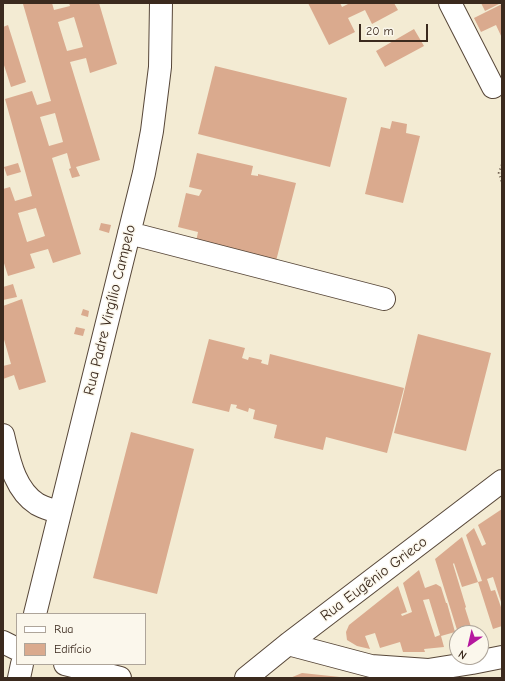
<!DOCTYPE html>
<meta charset="utf-8">
<style>
body{margin:0}
#map{position:relative;width:505px;height:681px;overflow:hidden;background:#f3ebd3;font-family:"Comic Neue",sans-serif}
canvas{display:block}
.frame{position:absolute;inset:0;border:4px solid #3b2a1e;pointer-events:none}
.legend{position:absolute;left:16px;top:613px;width:130px;height:52px;box-sizing:border-box;background:#fbf7ec;border:1px solid #aea59a;margin:0;padding:5px 7px;list-style:none;font-size:12px;color:#3b2a1e}
.legend li{display:flex;align-items:center;gap:8px;height:20px}
.legend b{width:20px;border:1px solid #aea59a}
.north{position:absolute;left:449px;top:625px;width:40px;height:40px;box-sizing:border-box;background:#fbf7ec;border:1px solid #aea59a;border-radius:50%;rotate:214deg;font-size:11px;font-weight:700;line-height:16px;text-align:center;color:#3b2a1e}
.north::after{content:'';display:block;margin:auto;width:14px;height:18px;background:#b5179e;clip-path:polygon(50% 0,100% 100%,50% 72%,0 100%)}
.scale{position:absolute;left:359px;top:24px;width:69px;height:18px;box-sizing:border-box;border:2px solid #3b2a1e;border-top:0;padding-left:5px;font-size:12px;line-height:14px;white-space:nowrap;color:#3b2a1e;-webkit-text-stroke:3px #fbf7ec;paint-order:stroke}
</style>
<div id="map">
<canvas width="505" height="681"></canvas>
<div class="frame"></div>
<ul class="legend">
<li><b style="height:5px;background:#fff"></b>Rua</li>
<li><b style="height:11px;background:#daaa8e"></b>Edifício</li>
</ul>
<div class="north">N</div>
<div class="scale">20 m</div>
</div>
<script>
const g = document.querySelector('canvas').getContext('2d');
g.lineJoin = 'round';
function fillPath(path, color) { g.fillStyle = color; g.fill(path, 'evenodd'); }
function strokePath(path, color, width, dash) { g.strokeStyle = color; g.lineWidth = width; g.lineCap = dash ? 'butt' : 'round'; g.setLineDash(dash || []); g.stroke(path); }
function write(font, color, halo, rows, align = 'center') {
  g.font = font + ' "Comic Neue",sans-serif'; g.lineWidth = 3; g.setLineDash([]); g.textBaseline = 'middle'; g.strokeStyle = halo; g.fillStyle = color; for (const [text, x, y, turn = 0] of rows) {
    g.save(); g.translate(x, y); g.rotate((+turn || 0) * Math.PI / 180); g.textAlign = isNaN(turn) ? turn : align; if (halo) g.strokeText(text, 0, 0); g.fillText(text, 0, 0); g.restore();
  }
}
const building = new Path2D(`
 M26 3H52L54 10 70 6 69 3H99L117 64 90 73 86 58 70 62 100 160 76 167 80 176 72 178 69 169 71 168 67 153 52 158 81 254 53 263 48 249 30 254 35 268 8 276 3 260V189L10 187 15 201 32 196 5 99 32 91 37 105 51 101 23 4ZM74 17 83 47 67 51 58 22ZM55 113 63 142 49 146 40 117ZM36 208 45 236 27 242 18 213Z
 M308 3H340L342 7 350 3H394L398 10 372 24 365 10 348 18 355 32 329 45Z
 M481 3H501L485 11Z
 M502 4V38L496 25 481 32 474 18Z
 M8 25 26 82 11 87 3 62V27Z
 M414 29 424 46 385 67 376 51Z
 M215 66 347 98 330 167 198 134Z
 M392 121 407 124 406 133 420 136 403 203 365 194 381 127 390 129Z
 M197 153 253 166 251 175 258 176V174L296 183 276 261 234 249 233 251 196 242 198 232 178 227 186 193 199 196 202 190 189 187Z
 M18 163 21 172 7 176 4 167Z
 M101 223 111 225 109 233 99 230Z
 M13 284 17 297 3 300V287Z
 M22 299 46 382 19 390 14 375 3 379V366L11 364 3 336V306Z
 M83 309 89 311 88 317 81 315Z
 M76 327 85 329 83 336 74 334Z
 M418 334 491 353 466 451 394 433Z
 M209 339 245 348 242 358 248 360 249 357 262 360 261 363 268 365 270 354 404 388 387 453 326 437 323 450 274 438 277 425 253 419 255 410 249 408 248 412 236 408 237 405 231 404 229 412 192 403Z
 M131 432 194 449 157 594 93 578Z
 M502 509V605L493 577 487 579 491 591 495 590 502 610V626L493 629 478 582 462 587 454 563 453 564 466 607 465 608 473 633H458L435 559 462 537 478 582 482 581 466 535 474 528 482 546 486 544 478 525Z
 M419 570 425 588 436 584 441 587 446 603H447L455 632 441 636 444 647 424 649 425 652H403L400 642 380 648 375 633 365 636 370 649 357 646 347 640 346 632 349 625 398 586 407 612 401 614 402 616 412 612 403 583ZM429 599 440 635 435 637 423 600Z
 M302 673 340 677V678H290Z`);
const path = new Path2D(`
 M502 165 499 173 502 182`);
const minor = new Path2D(`
 M450 3 493 87
 M129 233 384 299
 M3 435C9 459 14 489 37 504 44 508 53 510 60 513
 M35 614 144 173 152 131 160 67 161 3
 M3 642 17 649
 M288 644 371 666 428 670 472 663 502 657
 M65 664 120 678
 M19 678 22 664
 M246 678 288 644 502 481`);
const streetNames = [
 ["Rua Padre Virgílio Campelo",110,310,-76],
 ["Rua Eugênio Grieco",374,579,-37]
];
fillPath(building, '#daaa8e');
strokePath(minor, '#574739', 24);
strokePath(path, '#574739', 2.5, [1, 3]);
strokePath(minor, '#fff', 22);
write('15px', '#3b2a1e', '#fbf7ec', streetNames);
</script>
